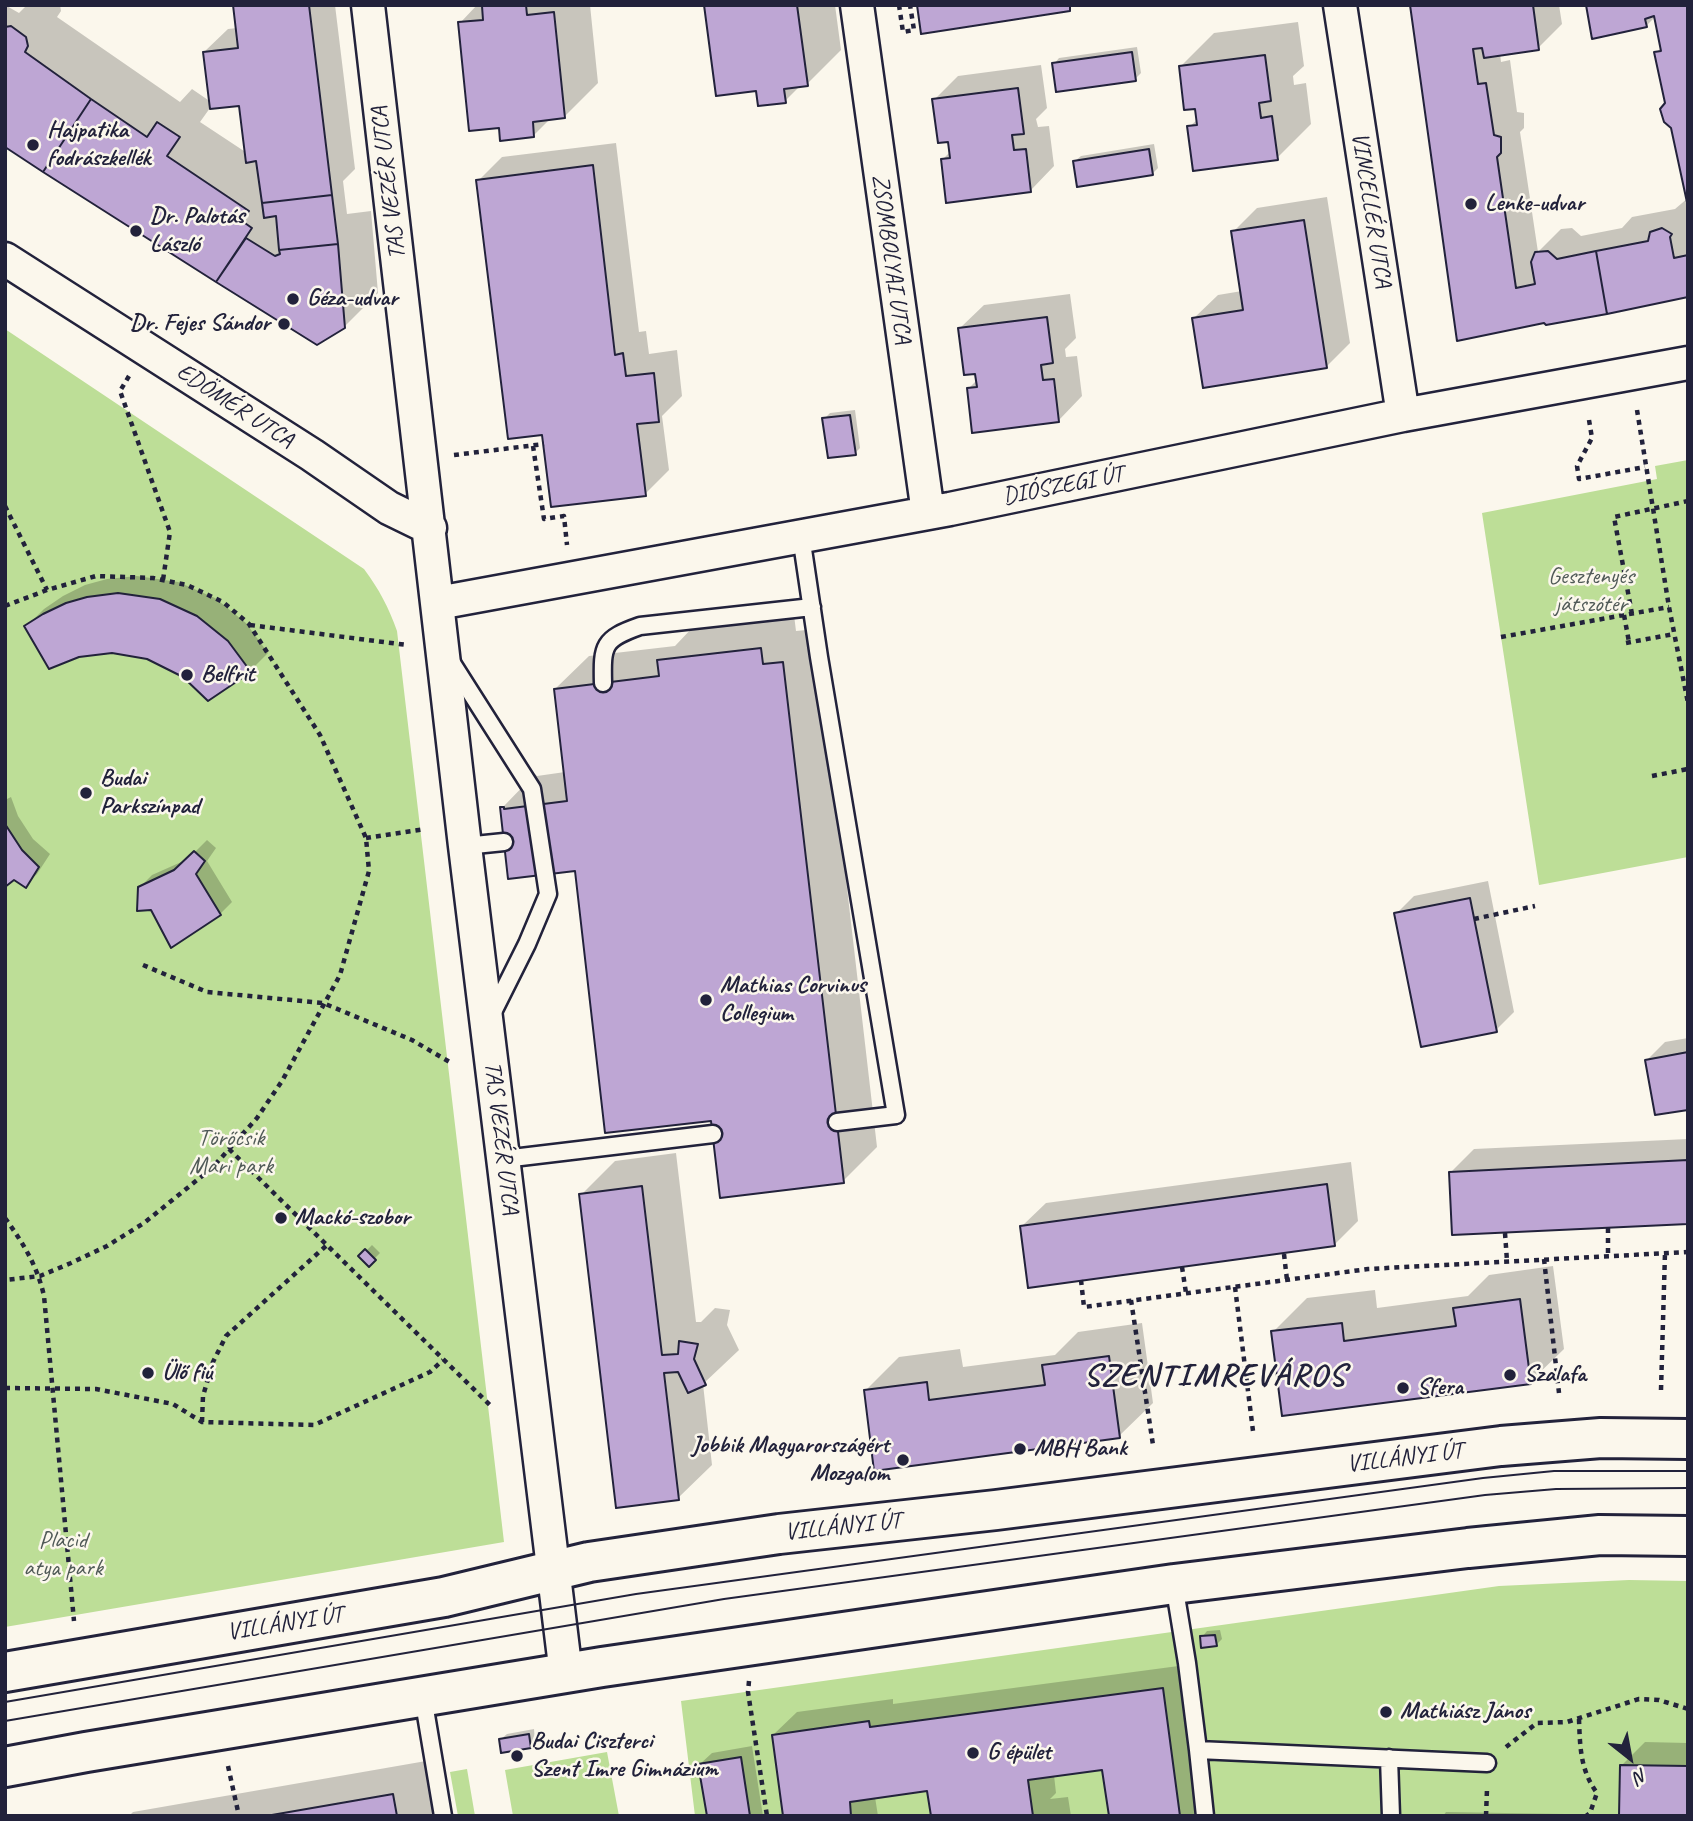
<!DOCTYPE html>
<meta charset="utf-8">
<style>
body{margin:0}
#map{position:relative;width:1693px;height:1821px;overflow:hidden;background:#fbf7ec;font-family:Caveat,sans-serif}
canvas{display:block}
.frame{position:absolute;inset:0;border:7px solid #22223b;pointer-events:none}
.north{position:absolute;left:1595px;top:1723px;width:70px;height:70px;-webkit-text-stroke:5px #fbf7ec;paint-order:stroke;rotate:149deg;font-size:19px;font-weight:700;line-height:28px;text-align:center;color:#22223b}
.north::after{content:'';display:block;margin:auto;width:24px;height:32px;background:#22223b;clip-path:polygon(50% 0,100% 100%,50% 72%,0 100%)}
</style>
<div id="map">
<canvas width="1693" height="1821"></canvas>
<div class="frame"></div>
<div class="north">N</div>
</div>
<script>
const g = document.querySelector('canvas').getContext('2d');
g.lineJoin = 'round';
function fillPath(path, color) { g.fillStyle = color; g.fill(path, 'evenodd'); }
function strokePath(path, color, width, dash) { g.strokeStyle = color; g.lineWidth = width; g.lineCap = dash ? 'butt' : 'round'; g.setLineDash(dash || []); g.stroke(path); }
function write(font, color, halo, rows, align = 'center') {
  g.font = font + ' Caveat,sans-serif'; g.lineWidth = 5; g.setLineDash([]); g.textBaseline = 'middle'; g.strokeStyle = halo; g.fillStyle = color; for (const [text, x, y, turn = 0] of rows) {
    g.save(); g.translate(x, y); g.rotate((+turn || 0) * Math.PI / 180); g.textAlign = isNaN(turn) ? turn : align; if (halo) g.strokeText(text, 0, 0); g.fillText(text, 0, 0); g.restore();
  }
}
const green = new Path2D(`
 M5 329 364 569C379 589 389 608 397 631L504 1542 5 1627Z
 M1688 460V857L1539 885 1482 513 1657 479 1655 466Z
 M1629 1580 1688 1581V1816H695L681 1701 1499 1586Z
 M607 1752 619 1816H513L505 1770Z
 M467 1769 475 1816H458L450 1772Z`);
const shadow = new Path2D(`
 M5 5 19 13 27 5H60L61 11 57 17 180 102 192 89 211 102 204 52 228 29 237 28 235 5H335L355 169 343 181 347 214 371 211 378 293 344 327 271 314 5 144ZM240 104 247 153 200 122 210 108Z
 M477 5H590L598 83 564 117 551 118 533 136 500 126 460 23Z
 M706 5H835L841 50 807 84 801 85 785 101Z
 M1411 5H1559L1562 24 1538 48 1500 53 1501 62 1510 60 1517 112 1524 113V128L1520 132 1538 252 1561 229 1572 228 1581 236 1622 228 1632 217 1675 209 1688 198 1656 53 1662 47 1655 17 1646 26 1587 5H1688V295L1459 339Z
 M1298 22 1304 66 1293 76 1294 85 1306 83 1311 124 1277 158 1189 127 1198 119 1196 107 1180 67 1214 33Z
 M1137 47 1141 73 1135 79 1054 64 1059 58Z
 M1041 65 1047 108 1036 119 1038 127 1049 126 1054 166 1031 190 942 160 951 151 934 100 958 76Z
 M616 143 639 332 646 331 649 354 677 350 682 396 662 416 669 470 645 494 478 181 502 157Z
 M1154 144 1158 168 1152 174 1075 161 1081 156Z
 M1327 197 1350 343 1326 367 1194 318 1218 295 1242 291 1233 232 1257 208Z
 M1070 294 1076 338 1065 349 1066 357 1077 356 1082 396 1059 420 968 389 977 380 960 328 984 305Z
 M855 410 860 448 855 453 824 419 830 413Z
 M137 576 178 582 215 598 246 623 268 653 250 671 184 675 148 657 26 627 44 609 63 596 85 585 107 579Z
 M794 615 796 631 817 629 877 1147 843 1181 713 1119 576 869 502 808 535 774 537 776 565 772 555 689 589 656 675 646 693 627Z
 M11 797 18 816 33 839 50 854 37 874 25 885 14 878 5 885V800Z
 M207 840 216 848 207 861 232 902 220 914 139 888 152 875 188 859Z
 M1488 881 1514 1012 1496 1030 1396 914 1414 896Z
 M1688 1038V1109L1647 1060 1665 1042Z
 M1688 1139V1222L1450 1173 1474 1149Z
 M676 1153 696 1322H701L715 1308 730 1310 727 1325 739 1350 703 1384 712 1465 678 1498 581 1195 615 1161Z
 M1351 1162 1358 1221 1334 1245 1022 1226 1046 1203Z
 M372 1245 380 1253 369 1264 361 1256Z
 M1553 1266 1564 1349 1530 1382 1273 1332 1307 1298 1375 1290 1377 1308 1468 1296 1489 1275Z
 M1142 1323 1153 1403 1119 1436 865 1391 899 1357 960 1349 963 1367 1055 1355 1078 1332Z
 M1220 1630 1222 1639 1216 1645 1202 1637 1207 1631Z
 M1186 1665 1206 1816H1110L1104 1768 1054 1775 1056 1793 1050 1799 1068 1797 1071 1816H932L929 1789 875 1797 878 1816H785L773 1735 797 1712 893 1699V1704Z
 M534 1729 535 1741 530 1747 501 1739 507 1734Z
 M1645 1742 1688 1743V1816L1621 1766Z
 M752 1746 763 1816H709L700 1764 712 1753Z
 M426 1761 436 1816H129L133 1812Z
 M1446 1812 1565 1814V1816H1443Z`);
const building = new Path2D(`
 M233 5H309L332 195 262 203 256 161 246 163 239 106 210 109 203 52 238 48Z
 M526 5 527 15 554 12 565 118 533 122 534 137 500 141 499 128 469 131 458 22 483 20 482 6Z
 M704 5H797L808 86 784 89 786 103 758 106 756 91 716 96Z
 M917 5H1070V11L921 34Z
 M1410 5H1533L1539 50 1484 58 1482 48 1473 49 1478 84 1486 83 1494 135 1501 137V153L1497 157 1516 288 1535 284 1531 262 1535 252 1548 251 1557 259 1596 251 1607 314 1546 325 1544 323 1457 341Z
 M1586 5H1688V207L1671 128 1664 122 1660 109 1665 103 1654 52 1661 51 1654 16 1645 19 1647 27 1592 39Z
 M11 26 26 37 28 46 25 52 91 99 43 172 5 147V27Z
 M1132 52 1136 81 1056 92 1052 63Z
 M1265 55 1271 101 1259 103 1261 118 1272 116 1278 160 1193 171 1187 126 1197 125 1195 109 1184 110 1179 66Z
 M1018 88 1024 134 1012 135 1014 150 1026 149 1031 192 946 203 941 159 950 158 948 142 938 143 932 99Z
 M91 99 147 137 157 122 180 137 167 156 249 211 242 221 252 228 216 282 43 172Z
 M1149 149 1153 175 1077 187 1073 161Z
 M593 165 615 355 623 353 626 376 654 373 659 422 637 424 646 496 551 507 542 435 508 439 476 180Z
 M332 195 338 244 279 250 276 216 264 218 262 203Z
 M1304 220 1327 368 1203 388 1192 318 1243 310 1231 231Z
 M1662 228 1672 234 1670 237 1674 258 1688 255V297L1607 314 1596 251 1648 241 1650 232Z
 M246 238 275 256 280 254 279 250 338 244 345 328 317 345 216 282Z
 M1047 317 1053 363 1041 365 1043 380 1054 379 1059 422 972 433 967 388 977 387 975 374 964 375 958 328Z
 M850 415 856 455 828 458 822 418Z
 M118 593 160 599 197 616 228 641 251 672 208 701 183 677 147 659 112 653 79 657 49 669 24 626 43 614 66 603 87 597Z
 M761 648 763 664 783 662 844 1183 720 1198 711 1121 605 1133 575 871 508 879 500 807H504V809L567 801 554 689 659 676 657 660Z
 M5 824 22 850 39 867 26 888 14 880 5 887Z
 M194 851 205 861 196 874 221 915 171 948 151 910 137 911 138 887 174 870Z
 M1470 898 1497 1032 1421 1047 1394 913Z
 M1688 1052V1110L1655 1115 1645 1060Z
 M1688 1160V1224L1452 1235 1449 1172Z
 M1327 1184 1335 1246 1028 1288 1020 1226Z
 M642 1186 662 1355 678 1354 679 1341 698 1344 694 1359 706 1385 688 1393 678 1372 664 1373 679 1500 616 1508 579 1194Z
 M365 1249 376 1260 369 1267 358 1256Z
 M1520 1299 1531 1384 1282 1416 1271 1331 1342 1323 1344 1341 1456 1326 1453 1308Z
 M1109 1356 1120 1438 874 1471 864 1390 927 1382 929 1400 1045 1385 1042 1365Z
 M1215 1635 1217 1646 1201 1648 1200 1636Z
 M1163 1688 1180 1816H1109L1102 1770 1028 1780 1033 1816H931L927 1791 850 1802 851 1816H783L772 1735 869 1721 870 1727Z
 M529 1734 531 1748 501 1753 499 1739Z
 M741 1757 750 1816H707L698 1764Z
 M1620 1765 1688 1766V1816H1619Z
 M393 1794 397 1816H266Z`);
const path = new Path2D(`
 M899 5 903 32 914 30 910 5
 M129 376 120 391 170 532 163 580
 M1637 410 1669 607 1688 703
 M1589 420 1592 438 1577 466 1579 479 1645 467
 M533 446 544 519 564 516 567 545
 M454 455 544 444
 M5 506 47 590
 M5 606 47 590 96 576 153 578 187 585 223 602 249 624 320 735 366 838 369 871 340 975 282 1081 257 1118 212 1168 144 1223 107 1246 71 1263 40 1276 5 1280
 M1632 614 1614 517 1688 501
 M1624 615 1629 642
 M250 625 407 645
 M1501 637 1669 607
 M1626 643 1674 634
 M1652 776 1688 769
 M366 838 425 829
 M1474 919 1535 906
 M143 965 207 992 323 1003 412 1040 453 1064
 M229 1149 493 1408
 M5 1218C23 1243 37 1265 44 1296L74 1621
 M1608 1228V1255
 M1505 1233 1507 1261
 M1284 1254 1287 1280
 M1544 1259 1559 1393
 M1182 1267 1186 1293
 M1081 1280 1084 1307 1368 1269 1688 1252
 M1235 1287 1253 1431
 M1131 1300 1153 1445
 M5 1388 96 1389 173 1404 202 1422 314 1425 430 1372 443 1360
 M1661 1390 1665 1253
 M202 1422 203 1396 213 1362 226 1336 327 1245
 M749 1681 748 1692 767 1816
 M1579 1719C1580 1746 1580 1770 1597 1793L1590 1813 1586 1816
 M1506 1747 1537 1723 1567 1722 1639 1699 1659 1700 1688 1709
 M228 1766 239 1816
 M1486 1816 1487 1789`);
const service = new Path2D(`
 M801 536 819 657 896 1115 837 1122
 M450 660 532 789 548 894 527 944 491 1016
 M603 683C602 645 603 639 640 626L812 607
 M465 846 504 842
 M504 1159 713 1134
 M1174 1584 1187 1663 1198 1750 1487 1763
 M423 1697 443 1816
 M1198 1750 1205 1816
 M1389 1758 1391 1816`);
const minor = new Path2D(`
 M368 5 465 846 566 1674
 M857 5 928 513
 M1340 5 1403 415
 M5 259 312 455 389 508 430 528
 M438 603 950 509 1403 415 1688 363`);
const tertiary = new Path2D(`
 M5 1672 444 1597 589 1562 779 1534 996 1510 1501 1446 1601 1438 1688 1439
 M5 1767 86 1752 602 1667 1174 1584 1468 1548 1600 1535 1688 1536`);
const tram = new Path2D(`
 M5 1702 636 1594 1483 1478 1554 1471H1688
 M5 1721 724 1599 1485 1495 1556 1489 1688 1488`);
const markers = [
 [33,145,7,"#22223b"],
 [1471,204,7,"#22223b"],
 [136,231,7,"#22223b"],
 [293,299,7,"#22223b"],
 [284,324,7,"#22223b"],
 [187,675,7,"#22223b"],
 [86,793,7,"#22223b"],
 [706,1000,7,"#22223b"],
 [281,1218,7,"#22223b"],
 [148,1373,7,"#22223b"],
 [1510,1375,7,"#22223b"],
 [1403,1388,7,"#22223b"],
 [1020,1449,7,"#22223b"],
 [903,1460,7,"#22223b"],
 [1386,1712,7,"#22223b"],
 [973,1753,7,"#22223b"],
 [517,1756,7,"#22223b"]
];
const poiNames = [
 ["Hajpatika",47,131],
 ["fodrászkellék",47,159],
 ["Lenke-udvar",1485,204],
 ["Dr. Palotás",150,217],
 ["László",150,245],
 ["Géza-udvar",307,299],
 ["Dr. Fejes Sándor",270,324,"right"],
 ["Belfrit",201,675],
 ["Budai",100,779],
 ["Parkszínpad",100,807],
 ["Mathias Corvinus",720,986],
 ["Collegium",720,1014],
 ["Mackó-szobor",295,1218],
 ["Ülő fiú",162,1373],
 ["Szalafa",1524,1375],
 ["Sfera",1417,1388],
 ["Jobbik Magyarországért",889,1446,"right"],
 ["Mozgalom",889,1474,"right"],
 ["MBH Bank",1034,1449],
 ["Mathiász János",1400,1712],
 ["Budai Ciszterci",531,1742],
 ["Szent Imre Gimnázium",531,1770],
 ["G épület",987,1753]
];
const streetNames = [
 ["TAS VEZÉR UTCA",389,183,-97],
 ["VINCELLÉR UTCA",1371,210,81],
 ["ZSOMBOLYAI UTCA",891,259,82],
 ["EDÖMÉR UTCA",235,406,33],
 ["DIÓSZEGI ÚT",1063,486,-11],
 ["TAS VEZÉR UTCA",501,1138,83],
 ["VILLÁNYI ÚT",1405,1458,-7],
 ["VILLÁNYI ÚT",843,1527,-6],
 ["VILLÁNYI ÚT",285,1624,-9]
];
const parkNames = [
 ["Gesztenyés",1591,577],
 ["játszótér",1591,605],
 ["Törőcsik",231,1139],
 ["Mari park",231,1167],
 ["Placid",63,1541],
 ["atya park",63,1569]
];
const districtNames = [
 ["SZENTIMREVÁROS",1215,1377]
];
fillPath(green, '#bdde97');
fillPath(shadow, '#0003');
fillPath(building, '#bea6d4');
strokePath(building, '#22223b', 2);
strokePath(service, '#22223b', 21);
strokePath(minor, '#22223b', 37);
strokePath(tertiary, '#22223b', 44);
strokePath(path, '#22223b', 4.5, [5, 5]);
strokePath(service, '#fbf7ec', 16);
strokePath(minor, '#fbf7ec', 32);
strokePath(tertiary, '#fbf7ec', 38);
strokePath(tram, '#22223b', 2);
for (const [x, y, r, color] of markers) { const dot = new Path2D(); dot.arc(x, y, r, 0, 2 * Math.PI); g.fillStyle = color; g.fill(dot); strokePath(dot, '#fbf7ec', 2.5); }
write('bold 24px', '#22223b', '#fbf7ec', poiNames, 'left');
write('24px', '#22223b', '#fbf7ec', streetNames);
write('24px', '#505a57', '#fbf7ec', parkNames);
g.letterSpacing = '2px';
write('bold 32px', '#22223b', '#fbf7ec', districtNames);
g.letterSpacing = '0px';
</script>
